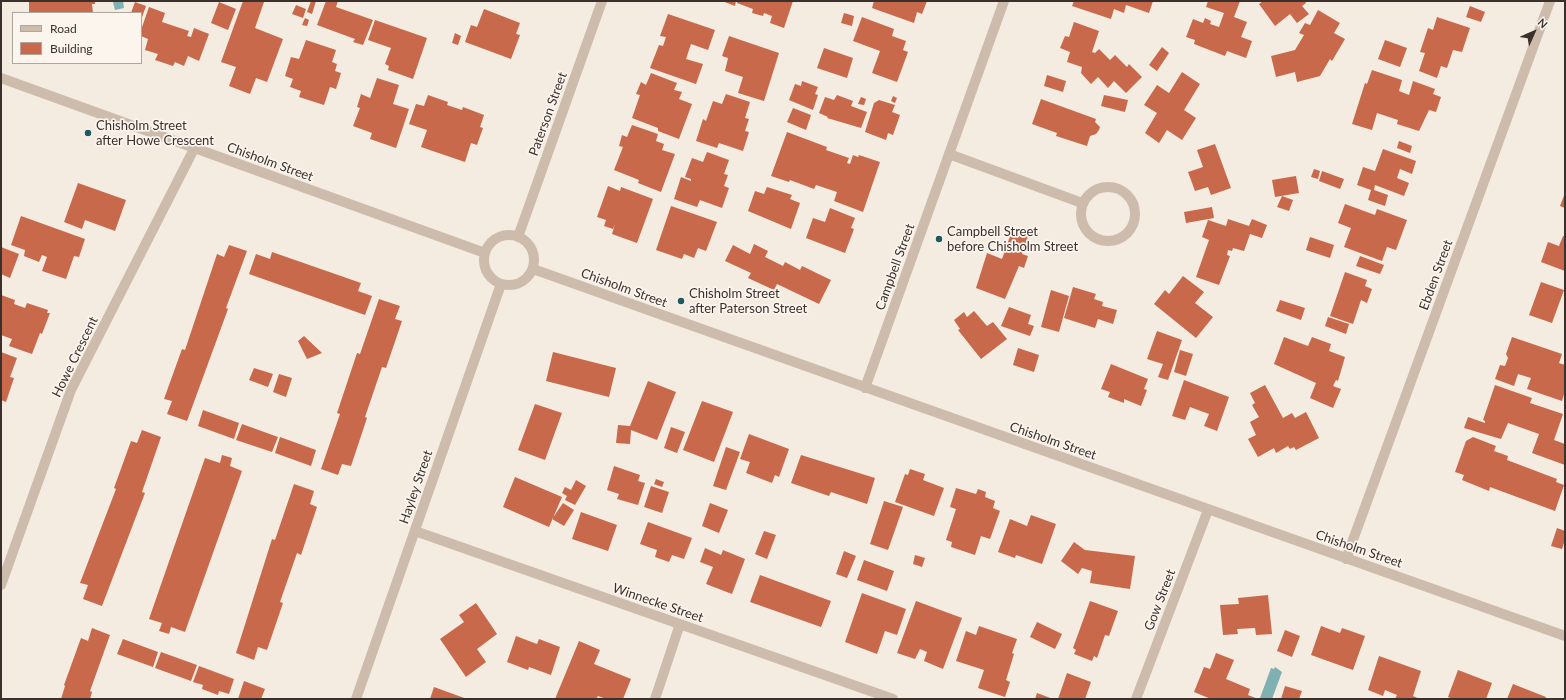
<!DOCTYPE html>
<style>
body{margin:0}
#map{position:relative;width:1566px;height:700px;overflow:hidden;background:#f4ebe1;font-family:Lato,sans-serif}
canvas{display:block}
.frame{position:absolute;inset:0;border:2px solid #3b302b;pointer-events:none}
.legend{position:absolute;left:12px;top:12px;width:130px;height:52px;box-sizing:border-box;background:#fbf5ee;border:1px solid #aea6a0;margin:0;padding:5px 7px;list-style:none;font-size:12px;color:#3b302b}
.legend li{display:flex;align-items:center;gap:8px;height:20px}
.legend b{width:20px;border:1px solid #aea6a0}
.north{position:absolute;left:1514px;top:12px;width:40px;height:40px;-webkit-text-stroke:3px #fbf5ee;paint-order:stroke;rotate:45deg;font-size:11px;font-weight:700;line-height:16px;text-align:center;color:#3b302b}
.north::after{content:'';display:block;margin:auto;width:14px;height:18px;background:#3b302b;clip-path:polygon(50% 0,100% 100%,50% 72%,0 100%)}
</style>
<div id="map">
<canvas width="1566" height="700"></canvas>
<div class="frame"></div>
<ul class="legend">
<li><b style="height:5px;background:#cdbbac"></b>Road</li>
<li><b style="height:11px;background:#c8694b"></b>Building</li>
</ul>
<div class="north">N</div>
</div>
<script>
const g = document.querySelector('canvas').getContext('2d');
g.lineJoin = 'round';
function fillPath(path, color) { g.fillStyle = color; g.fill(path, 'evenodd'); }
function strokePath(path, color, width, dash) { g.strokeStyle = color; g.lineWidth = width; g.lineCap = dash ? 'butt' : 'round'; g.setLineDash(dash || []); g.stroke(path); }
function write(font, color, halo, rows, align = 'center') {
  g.font = font + ' Lato,sans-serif'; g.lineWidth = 3.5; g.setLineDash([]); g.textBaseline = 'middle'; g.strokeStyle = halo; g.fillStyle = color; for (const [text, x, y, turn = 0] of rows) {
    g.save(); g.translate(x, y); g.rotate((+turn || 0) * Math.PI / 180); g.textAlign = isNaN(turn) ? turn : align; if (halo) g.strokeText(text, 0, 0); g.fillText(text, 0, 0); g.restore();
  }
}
const water = new Path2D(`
 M110 1H123L124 8 115 10 113 2Z
 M1275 667 1282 672 1272 699 1260 698 1271 668 1274 669Z`);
const building = new Path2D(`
 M29 1H95V4H92L93 13H29Z
 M243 1 264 2 255 28 283 39 267 82 256 78 250 94 229 86 236 67 221 62Z
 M311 1H316L312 14 307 12Z
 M326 1H338L336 7 373 20 363 45 353 42 355 39 317 25Z
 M722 1H736L735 6Z
 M737 1H793L784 28 770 23 772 16 764 13 763 16 752 13 753 9 737 3Z
 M874 1H927L922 14 917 12 914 23 872 8Z
 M1074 1H1153L1149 13 1126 5 1124 13 1114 9 1111 19 1072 6Z
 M1208 1H1240L1234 17 1247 22 1241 37 1252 41 1246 58 1227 51 1225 56 1194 44 1195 40 1186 37 1193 19 1203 23 1205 18 1211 21 1210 24 1219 27 1224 13 1206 7Z
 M1263 1H1305L1306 3 1302 6 1309 14 1297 23 1290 14 1275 26 1259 4Z
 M135 2 146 6 141 20V13H131Z
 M219 2 236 9 228 30 211 23Z
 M296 5 306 9 303 18 292 14Z
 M1470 6 1485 12 1481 22 1466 17Z
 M149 7 165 13 162 22 189 31 187 36 191 37 194 28 209 34 199 61 188 56 184 66 175 62 173 66 155 60 158 54 145 50 148 39 141 36V30Z
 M484 9 520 23 516 34 520 35 511 59 465 42 471 25 477 27Z
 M1318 10 1340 23 1334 33 1345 39 1332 61 1330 59 1320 76 1297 82 1295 72 1276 77 1271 56 1295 50 1304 35 1299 33 1305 23 1310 25Z
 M844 13 854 16 852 26 841 23Z
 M668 14 715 30 708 50 691 44 686 59 703 64 696 84 650 68 659 45 663 46 666 37 660 36Z
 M862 17 894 29 892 36 906 41 903 50 908 52 897 82 872 73 880 51 853 41Z
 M1437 17 1470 28 1462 52 1453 50 1447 68 1441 66 1437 78 1419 71 1425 53 1420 52 1428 28 1433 30Z
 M305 18 309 20 307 26 302 25Z
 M375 20 427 38 413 79 388 70 389 66 385 64 391 48 368 40Z
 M1074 22 1099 31 1092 52 1095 53 1099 49 1110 60 1115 55 1127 67 1129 64 1142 77 1126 93 1114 81 1108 88 1098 77 1091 84 1081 73 1082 67 1067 62 1070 52 1060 48 1065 36 1069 37Z
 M455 33 461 36 458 45 452 43Z
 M729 36 779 53 764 101 738 93 743 77 725 71 728 58 722 56Z
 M306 40 336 50 332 62 337 64 335 71 341 73 336 89 330 87 324 105 299 97 301 91 290 87 293 79 285 76 291 57 299 59Z
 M1385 40 1407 48 1400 67 1378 59Z
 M1162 47 1169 53 1157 71 1149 65Z
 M824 48 853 58 847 78 817 68Z
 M1372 70 1402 80 1399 91 1409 95 1413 81 1435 89 1433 94 1441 97 1436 112 1429 110 1419 131 1397 124 1398 120 1377 113 1372 130 1352 124 1365 83 1367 84Z
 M1182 72 1200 84 1184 110 1196 118 1182 140 1167 130 1159 143 1145 133 1157 113 1144 105 1157 85 1169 93Z
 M651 73 677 83 674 90 682 92 679 99 692 104 679 139 658 131V128L632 118 640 95 636 94 641 82 646 85Z
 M1047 75 1066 81 1063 92 1044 86Z
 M377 78 399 85 393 104 409 109 396 148 370 139 372 133 353 126 360 108 357 107 361 94 370 98Z
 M802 81 818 87 815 94 818 95 813 110 789 100 795 84 801 86Z
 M726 94 750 102 745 118 749 119 745 131 749 132 743 151 719 143 717 148 696 141 703 119 706 121 713 101 722 104Z
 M428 95 448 102 447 105 462 110 463 107 484 115 480 127 483 128 477 145 471 143 465 162 421 147 427 130 409 124 416 104 424 106Z
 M837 95 853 101 851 106 867 112 861 128 827 118 828 117 819 113 825 97 834 100Z
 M1104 95 1128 100 1125 112 1101 106Z
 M893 96 897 98 895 103 891 101Z
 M861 97 866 99 864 105 858 104Z
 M1041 99 1096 119 1095 122 1100 127 1099 130 1096 134 1090 136 1087 146 1056 136 1057 133 1032 124Z
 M879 100 895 105 892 112 900 115 893 135 888 133 886 140 865 132 874 103Z
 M793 108 811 115 806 130 787 122Z
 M632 125 658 134 656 141 664 144 662 150 675 154 661 192 638 183 639 180 614 170 623 147 619 146 622 135 627 137Z
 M787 132 827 147 826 150 849 158 847 163 850 164 853 155 858 157 859 155 880 162 863 212 834 201 837 192 816 185 814 189 790 180 789 182 771 176Z
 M1399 141 1412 146 1410 153 1397 148Z
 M1215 144 1231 188 1211 195 1208 187 1195 191 1188 172 1203 167 1197 150Z
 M1383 149 1416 161 1412 174 1400 169 1397 178 1409 183 1404 196 1375 185 1374 190 1388 195 1385 206 1368 200 1371 190 1357 185 1363 167 1375 171Z
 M707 152 729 160 724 174 728 175 724 186 729 188 722 208 700 200 697 207 674 199 681 177 691 181V179L685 177 692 158 703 162Z
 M1314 169 1320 171 1318 179 1311 177Z
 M1322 171 1344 179 1340 189 1319 181Z
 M1296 176 1299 193 1275 197 1272 180Z
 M78 183 126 200 115 231 85 220 82 229 64 222Z
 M608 186 620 191 621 187 653 199 637 243 612 234 615 224 613 229 604 226 606 220 597 217Z
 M767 187 792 195 790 199 800 203 791 229 748 211 755 191 764 194Z
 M1565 193V208L1560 206Z
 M1282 196 1293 200 1289 211 1277 207Z
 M1345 204 1375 215 1377 209 1407 220 1396 250 1387 247 1382 261 1344 247 1351 228 1338 223Z
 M671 206 717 222 706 251 698 248 694 258 684 254 682 259 656 250Z
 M1212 207 1214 218 1186 223 1184 212Z
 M830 208 855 218 851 228 854 229 845 253 806 238 813 218 825 222Z
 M21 216 85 239 79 257 74 256 66 279 42 271 47 257 42 255 39 262 24 256 25 250 11 245Z
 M1228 219 1249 226 1252 219 1267 225 1262 238 1250 234 1244 251 1233 248 1232 251 1228 250 1227 255 1230 256 1219 285 1196 277 1209 240 1202 237 1208 220 1226 226Z
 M1013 228 1029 233 1022 254 1028 256 1024 268 1019 266 1005 299 976 288 987 253 1002 259Z
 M1563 236H1565V271L1541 262 1548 242 1559 246Z
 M1310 237 1334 245 1330 258 1306 250Z
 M754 244 768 251 765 257 783 266 785 262 800 270 802 266 831 280 819 304 777 284 774 290 748 278 751 273 725 261 733 245 750 254Z
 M229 245 247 251 226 308 228 309 187 421 167 414 172 401 164 399 182 349 185 350 217 254 224 257Z
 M1 247 19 254 10 278 1 274Z
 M272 252 361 283 358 291 372 296 365 315 249 274 256 254 270 259Z
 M1360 256 1384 265 1380 274 1356 266Z
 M1345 272 1367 280 1365 286 1372 289 1367 303 1361 300 1353 324 1330 316Z
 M1183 276 1204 292 1195 303 1213 317 1196 338 1154 304 1165 290 1169 294Z
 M1541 282 1564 290 1552 323 1529 315Z
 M1073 287 1096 294 1094 299 1103 302 1102 306 1117 310 1113 324 1098 319 1095 328 1064 318Z
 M1051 290 1069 296 1059 332 1041 327Z
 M1 295 15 300 14 304 25 308 27 303 48 310 47 313H50L42 334 40 333 32 354 9 346 12 339 1 335Z
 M379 299 400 306 395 319 402 321 386 368 382 367 365 417 367 418 351 466 342 464 338 475 321 469 340 414 337 413 357 353 360 354Z
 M1280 300 1305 308 1301 320 1276 311Z
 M1009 307 1031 315 1028 324 1034 326 1030 336 1001 326Z
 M974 311 987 326 993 322 1007 339 981 359 958 330 960 329 954 320 964 312 967 317Z
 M1328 317 1349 324 1346 334 1325 326Z
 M1157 331 1182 340 1168 380 1158 377 1163 364 1147 359Z
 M304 336 322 353 307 359 298 341Z
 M1284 337 1308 346 1312 337 1331 344 1329 351 1345 357 1338 381 1336 380 1333 386 1341 389 1333 408 1310 398 1316 383 1274 364Z
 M1512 337 1562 354 1559 363 1565 365V391L1562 401 1527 389 1531 378 1518 374 1514 386 1495 379 1500 365 1505 366 1508 358 1506 354Z
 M1018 348 1039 355 1034 372 1013 365Z
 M1180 350 1193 354 1186 376 1174 372Z
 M1 352 17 358 10 377 14 378 6 402 1 400Z
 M553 352 616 368 609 397 546 381Z
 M1111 364 1148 379 1144 389 1147 390 1141 406 1124 399V403L1108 397 1110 392 1101 389Z
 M254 368 273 374 268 387 249 380Z
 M279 374 292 378 286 397 273 392Z
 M1184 380 1229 397 1217 431 1204 426 1209 414 1190 407 1185 420 1172 416Z
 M648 381 676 392 657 440 631 430 630 444 616 443 618 425 630 426Z
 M1265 385 1283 418 1292 413 1295 418 1306 412 1319 438 1296 450 1294 447 1290 449 1288 446 1276 453 1274 448 1258 457 1248 439 1256 435 1250 422 1259 417 1252 405 1255 403 1250 393Z
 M1495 385 1532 398 1530 403 1563 414 1554 440 1565 444V465L1532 453 1539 434 1508 423 1501 439 1464 428 1468 417 1485 423V421L1483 420Z
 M702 401 733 412 714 462 683 450Z
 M535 404 562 413 545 460 518 450Z
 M203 410 239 423 234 439 198 426Z
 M242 424 278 437 272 452 236 440Z
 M671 427 685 432 677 453 664 448Z
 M142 430 161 437 142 492 145 493 102 606 83 599 88 585 80 583 116 489 114 488 131 441 137 443Z
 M749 434 789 449 779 477 775 475 772 483 746 473 750 462 740 459Z
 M280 437 316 450 311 466 275 453Z
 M1473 437 1496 446 1494 451 1508 456 1507 460 1557 479 1556 482 1564 485 1555 511 1490 487 1489 491 1462 480 1464 475 1455 472 1466 441Z
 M726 447 740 452 726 490 713 486Z
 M222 455 232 458 230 466 242 471 185 632 171 627 169 634 159 631 162 623 149 619 205 458 220 463Z
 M801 455 875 478 867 504 831 492 829 496 791 483Z
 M614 466 640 475 638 481 645 483 638 505 617 499 619 494 607 490Z
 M910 469 925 474 923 480 944 488 934 516 895 502 905 474 908 475Z
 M515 477 562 497 549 527 503 507Z
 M656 479 664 482 662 487 654 484Z
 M576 480 586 486 575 505 565 500 567 496 562 493 565 487 571 490Z
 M294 484 314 491 310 504 317 507 301 555 297 553 280 602 283 603 267 650 258 647 254 660 236 653 272 539 275 540Z
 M651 486 669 492 662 513 644 507Z
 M956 488 976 494 978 489 986 492 985 497 995 501 993 508 1000 511 990 539 981 536 975 555 951 547 952 542 946 540 956 509 950 507Z
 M884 501 903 507 888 550 870 544Z
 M563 503 574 510 564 526 552 519Z
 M710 503 728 510 719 533 702 526Z
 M581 512 617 525 608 551 572 539Z
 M1031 515 1056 524 1042 564 1016 555 1015 558 998 552 1010 519 1027 526Z
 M648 522 692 538 684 559 672 555 669 562 655 557 657 550 640 544Z
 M1557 528 1565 531V540L1562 549 1551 546Z
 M764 531 776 535 767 559 755 554Z
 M1074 542 1085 550 1135 556 1130 589 1090 583 1092 571 1082 568 1078 574 1061 561Z
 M705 548 721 555 723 550 745 559 732 594 706 584 713 567 700 562Z
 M844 551 856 556 847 578 836 574Z
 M915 555 925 558 922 567 913 564Z
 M864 560 894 571 887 591 857 580Z
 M760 575 831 601 821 627 750 602Z
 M862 593 906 609 897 635 885 631 877 654 845 642Z
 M1268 595 1272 634 1256 635 1255 628 1237 629 1238 634 1223 635 1220 605 1239 604 1238 598Z
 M916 601 962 618 943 669 924 661 927 652 920 649 915 659 897 653Z
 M1090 601 1118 611 1109 636 1105 635 1097 658 1094 656 1092 661 1074 654 1076 650 1073 648Z
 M476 603 497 634 477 649 486 662 466 677 440 639 464 622 459 615Z
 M1037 622 1062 634 1055 649 1030 637Z
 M979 626 1017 639 1012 653 1014 654 1006 680 1010 682 1005 697 978 688 984 670 956 661 966 631 976 635Z
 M1321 626 1340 633 1342 628 1365 636 1353 670 1311 655Z
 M92 628 110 635 90 691 92 692 90 699H61L65 686 64 685 81 638 88 641Z
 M1285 630 1300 636 1292 657 1277 651Z
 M516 636 537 644 539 639 560 647 551 675 529 667 528 670 507 662Z
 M123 639 158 652 153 667 117 654Z
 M579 641 600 650 594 664 631 679 623 699H606L598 696 596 699H555Z
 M161 652 197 665 191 681 155 668Z
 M1216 653 1234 660 1226 679 1250 689 1248 695 1258 699H1211L1194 692 1204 667 1210 669Z
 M1379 656 1421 671 1413 696 1420 699H1395L1397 695 1385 690 1383 696 1368 690Z
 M199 666 234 679 229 694 219 691 218 695 202 689 203 685 193 682Z
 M1458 670 1492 683 1486 699H1452L1448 697Z
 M1067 673 1091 682 1085 699H1058Z
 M244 681 265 689 261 699H238Z
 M1513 684 1546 697 1545 699H1507Z
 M1285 686 1302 691 1299 699H1281Z
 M434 687 467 699H430Z
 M1037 693 1053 699H1035Z`);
const minor = new Path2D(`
 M1 78 485 253
 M949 154 1082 203
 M1081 214a27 27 0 1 1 54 0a27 27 0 1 1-54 0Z
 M484 260a25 25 0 1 1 50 0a25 25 0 1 1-50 0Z
 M518 237 602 1
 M533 269 1565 636
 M865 388 1004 1
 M415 531 893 699
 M1346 559 1550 1
 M1 585 71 390 194 149
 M356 699 501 284
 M655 699 680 624
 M1136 699 1208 510`);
const markers = [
 [88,133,4,"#1f5a5e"],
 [939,239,4,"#1f5a5e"],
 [681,301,4,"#1f5a5e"]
];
const streetNames = [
 ["Paterson Street",548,114,-70],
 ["Chisholm Street",270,162,20],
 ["Campbell Street",895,267,-70],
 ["Ebden Street",1436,275,-70],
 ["Chisholm Street",624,288,20],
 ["Howe Crescent",75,357,-64],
 ["Chisholm Street",1053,441,19],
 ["Hayley Street",416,487,-71],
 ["Chisholm Street",1359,549,19],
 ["Gow Street",1160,600,-69],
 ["Winnecke Street",658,603,19]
];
const poiNames = [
 ["Chisholm Street",96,126],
 ["after Howe Crescent",96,141],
 ["Campbell Street",947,232],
 ["before Chisholm Street",947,247],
 ["Chisholm Street",689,294],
 ["after Paterson Street",689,309]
];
fillPath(water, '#7fb0b2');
fillPath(building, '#c8694b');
strokePath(minor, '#cdbbac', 10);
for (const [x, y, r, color] of markers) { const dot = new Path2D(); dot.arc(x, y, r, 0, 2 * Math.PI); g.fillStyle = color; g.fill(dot); strokePath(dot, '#fbf5ee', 1.5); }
write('13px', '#3b302b', '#fbf5ee', streetNames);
write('13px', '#3b302b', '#fbf5ee', poiNames, 'left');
</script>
